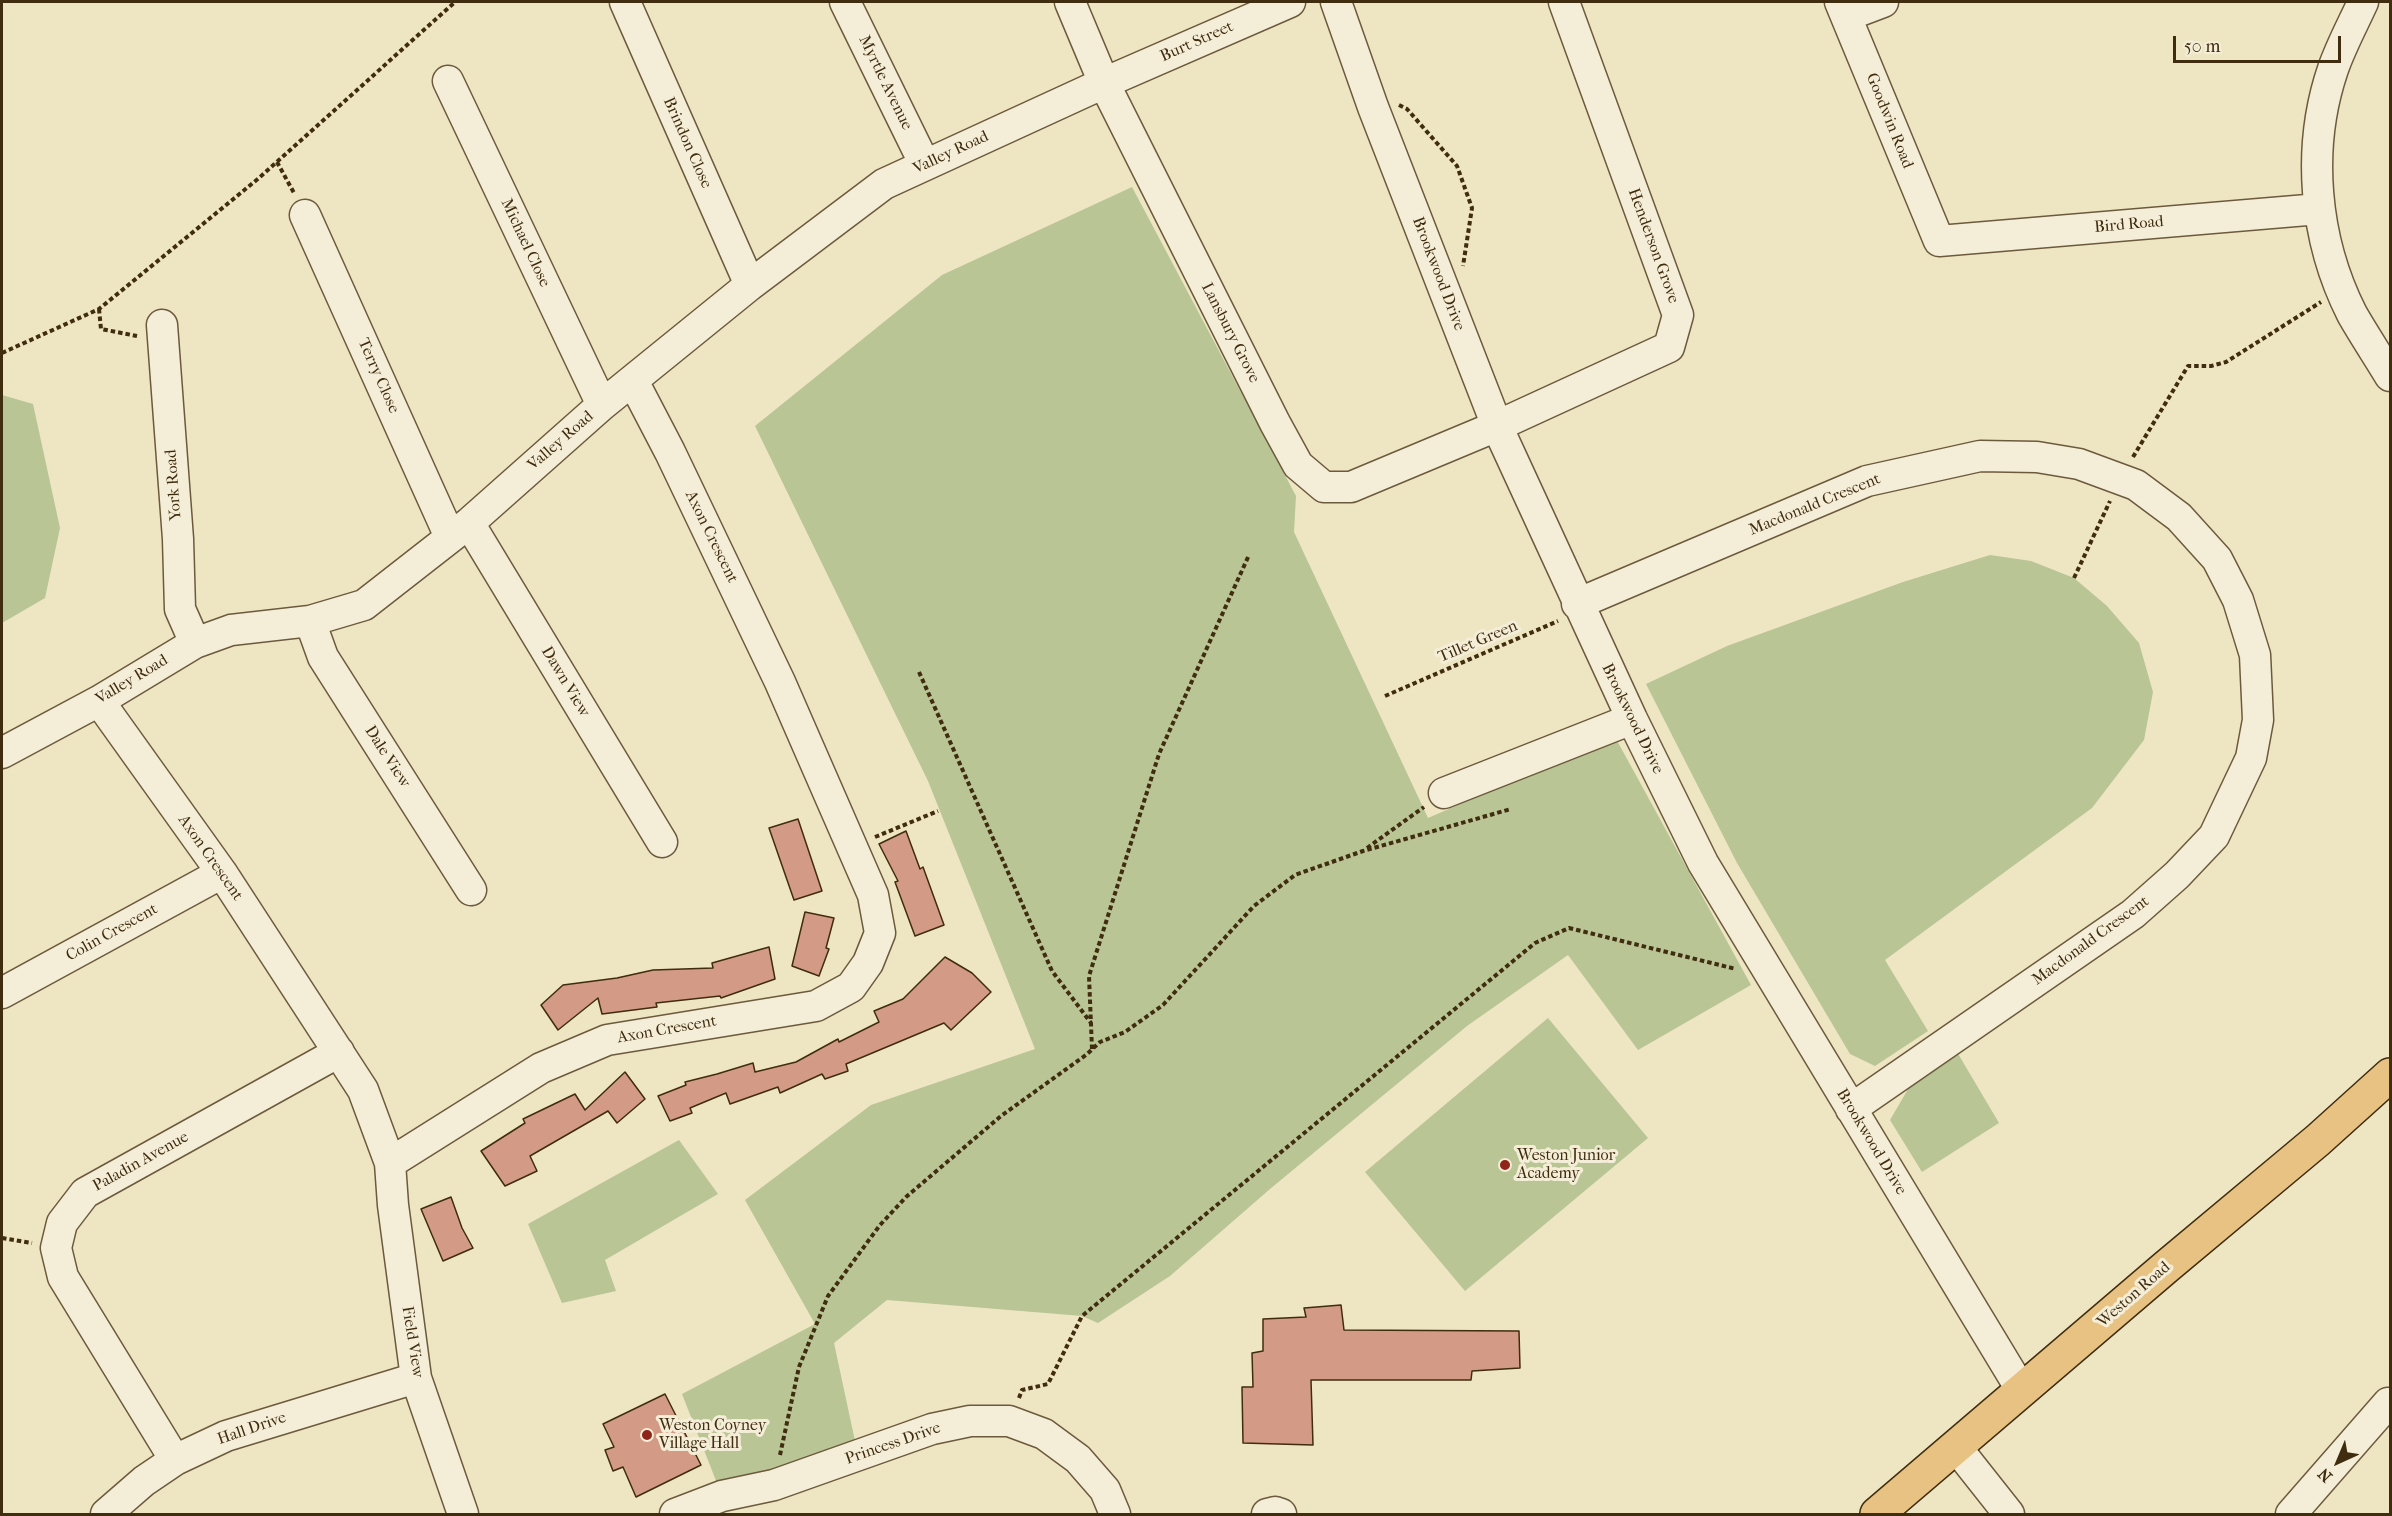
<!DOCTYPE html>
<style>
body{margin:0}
#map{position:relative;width:2392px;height:1516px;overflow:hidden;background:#eee5c3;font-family:"IM FELL French Canon",serif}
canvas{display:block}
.frame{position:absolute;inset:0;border:3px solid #402c0f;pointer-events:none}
.north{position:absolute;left:2308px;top:1432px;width:60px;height:60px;-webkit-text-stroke:4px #f4eed8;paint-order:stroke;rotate:224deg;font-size:16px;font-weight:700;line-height:24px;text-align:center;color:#402c0f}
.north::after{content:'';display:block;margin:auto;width:21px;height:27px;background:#402c0f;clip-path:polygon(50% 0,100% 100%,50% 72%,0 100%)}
.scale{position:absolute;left:2173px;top:36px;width:168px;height:27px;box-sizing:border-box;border:3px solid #402c0f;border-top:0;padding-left:8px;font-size:18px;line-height:21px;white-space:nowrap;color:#402c0f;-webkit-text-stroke:4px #f4eed8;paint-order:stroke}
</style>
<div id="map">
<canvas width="2392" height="1516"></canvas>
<div class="frame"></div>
<div class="north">N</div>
<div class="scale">50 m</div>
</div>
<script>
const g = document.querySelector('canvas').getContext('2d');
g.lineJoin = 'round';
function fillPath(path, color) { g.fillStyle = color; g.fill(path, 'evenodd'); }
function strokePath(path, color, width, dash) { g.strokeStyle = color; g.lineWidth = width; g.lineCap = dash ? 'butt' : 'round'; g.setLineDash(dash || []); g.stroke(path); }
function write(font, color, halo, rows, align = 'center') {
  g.font = font + ' "IM FELL French Canon",serif'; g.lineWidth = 6; g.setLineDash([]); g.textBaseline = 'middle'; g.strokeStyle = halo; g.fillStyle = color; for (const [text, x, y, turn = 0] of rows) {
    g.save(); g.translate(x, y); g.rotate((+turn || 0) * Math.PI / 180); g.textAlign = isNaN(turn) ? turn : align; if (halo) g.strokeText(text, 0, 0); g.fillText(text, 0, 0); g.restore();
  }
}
const green = new Path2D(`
 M1132 187 1296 496 1294 532 1428 818 1615 737 1751 985 1638 1050 1568 955 1467 1026 1270 1189 1170 1276 1098 1323 1082 1316 887 1300 834 1343 858 1455 722 1496 682 1394 815 1324 745 1200 871 1105 1035 1049 928 781 755 426 942 275Z
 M2 395 33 404 60 528 45 598 2 623Z
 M1990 555 2031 561 2074 578 2107 606 2139 643 2153 692 2144 740 2092 808 1885 960 1928 1031 1875 1066 1850 1054 1737 863 1646 684 1727 646 1903 582Z
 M1548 1018 1648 1138 1465 1291 1365 1172Z
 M1957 1052 1999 1123 1922 1172 1890 1120 1911 1084Z
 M679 1140 718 1194 605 1260 616 1291 562 1303 528 1224Z`);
const building = new Path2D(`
 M798 819 822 891 794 900 769 828Z
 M906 831 920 869 923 867 944 925 915 936 895 882 898 881 879 844Z
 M805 912 834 918 826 948 829 949 819 976 792 966Z
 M769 947 775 979 721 998 720 996 656 1003 657 1007 602 1014 598 998 558 1030 541 1005 563 985 617 978 653 970 713 968 712 963Z
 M945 957 972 973 991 992 951 1030 944 1023 846 1064 848 1071 825 1079 822 1074 780 1093 778 1087 730 1104 726 1093 690 1108 692 1113 670 1121 658 1096 686 1085 685 1082 717 1074 753 1063 755 1072 796 1062 838 1039 839 1042 879 1022 874 1011 903 999Z
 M625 1072 645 1099 617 1123 608 1111 530 1156 537 1171 505 1186 481 1151 525 1123 523 1119 575 1094 585 1110Z
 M451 1197 462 1228 473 1248 443 1261 421 1209Z
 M1341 1305 1344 1330 1519 1331 1520 1368 1472 1371 1471 1380H1311L1313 1445 1243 1443 1242 1387H1253L1252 1353 1263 1351V1319L1306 1317 1304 1308Z
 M665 1394 701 1465 636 1497 623 1467 613 1471 605 1450 614 1447 603 1424Z`);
const path = new Path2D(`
 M1399 105 1407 109 1457 166 1472 208 1463 266
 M277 162 294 193
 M99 309 101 329 137 336
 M2 353 99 309 259 178 455 2
 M2133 457 2188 366H2211L2226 362 2321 302
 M2074 578 2110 501
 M919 672 1052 971 1091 1023
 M1385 696 1558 621
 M875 837 938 811
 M1367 848 1424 807
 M1092 1049 1089 976 1159 754 1249 555
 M2 1238 32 1243
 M1019 1398 1022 1390 1048 1384 1082 1316 1535 943 1569 928 1736 969
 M780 1455 799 1367 828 1296 880 1225 906 1197 1001 1116 1086 1055 1100 1042 1125 1032 1163 1005 1254 906 1295 875 1363 851 1511 809`);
const minor = new Path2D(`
 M625 2 750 285
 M845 2 925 165
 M1070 2 1104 83 1275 423 1298 465 1324 487H1351L1497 426 1669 347 1678 315 1564 2
 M1336 2 1373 107 1497 426 1632 719 1703 863 2022 1391
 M1840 2 1939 241 2319 209
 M2363 2C2353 24 2341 46 2333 69 2306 148 2314 239 2352 314 2364 335 2378 356 2390 376
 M1846 16 1883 2
 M448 81 602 405
 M305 215 450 537
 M162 325 178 539 180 609 195 643
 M469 523 662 842
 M1577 604 1867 481 1980 456 2037 457 2079 464 2136 485 2179 517 2217 559 2238 600 2255 655 2258 720 2251 758 2214 836 2177 875 2133 914 1851 1109
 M310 621 323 657 471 890
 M99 701 222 873 363 1090 390 1163 393 1205 416 1378 463 1514
 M2 753 99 701 195 643 231 630 310 621 364 605 469 523 602 405 750 285 884 184 1104 83 1290 2
 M1444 793 1632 719
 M2 993 222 873
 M390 1163 541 1068 607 1040 816 1006 851 987 868 963 880 933 873 895 780 682 670 452 633 381
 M1956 1447 2009 1514
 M175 1460 63 1277 56 1248 62 1223 85 1193 339 1052
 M106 1514 144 1481 175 1460 226 1436 416 1378
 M675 1514 722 1496 774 1485 932 1429 970 1421H1009L1044 1434 1078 1459 1105 1490 1115 1514
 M1267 1514 1275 1512 1281 1514
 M2291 1514 2388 1403`);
const highway = new Path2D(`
 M1877 1514 2166 1267 2318 1140 2390 1075`);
const markers = [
 [1505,1165,6,"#8f2418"],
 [647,1435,6,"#8f2418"]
];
const streetNames = [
 ["Burt Street",1197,42,-24],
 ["Myrtle Avenue",885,83,64],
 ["Goodwin Road",1889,121,68],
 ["Brindon Close",687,143,66],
 ["Valley Road",951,153,-25],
 ["Bird Road",2129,225,-5],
 ["Michael Close",525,243,65],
 ["Henderson Grove",1653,246,70],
 ["Brookwood Drive",1438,274,69],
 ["Lansbury Grove",1230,333,63],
 ["Terry Close",378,376,66],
 ["Valley Road",561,441,-41],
 ["York Road",174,485,-94],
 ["Macdonald Crescent",1815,505,-22],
 ["Axon Crescent",711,537,64],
 ["Tillet Green",1478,642,-23],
 ["Valley Road",132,680,-31],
 ["Dawn View",565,682,59],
 ["Brookwood Drive",1632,719,64],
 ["Dale View",387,757,57],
 ["Axon Crescent",210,858,55],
 ["Colin Crescent",112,933,-29],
 ["Macdonald Crescent",2091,941,-36],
 ["Axon Crescent",667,1030,-10],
 ["Brookwood Drive",1871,1142,59],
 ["Paladin Avenue",141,1162,-29],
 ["Weston Road",2134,1295,-41],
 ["Field View",412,1342,81],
 ["Hall Drive",252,1429,-19],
 ["Princess Drive",893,1444,-19]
];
const poiNames = [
 ["Weston Junior",1517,1156],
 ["Academy",1517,1174],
 ["Weston Coyney",659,1426],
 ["Village Hall",659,1444]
];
fillPath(green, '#b9c594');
fillPath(building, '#d39b85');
strokePath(building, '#402c0f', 1.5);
strokePath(minor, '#6c5a3c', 33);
strokePath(highway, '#402c0f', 36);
strokePath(path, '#402c0f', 4, [4.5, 3]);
strokePath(minor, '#f4eed8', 30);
strokePath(highway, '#e7c282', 33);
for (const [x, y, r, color] of markers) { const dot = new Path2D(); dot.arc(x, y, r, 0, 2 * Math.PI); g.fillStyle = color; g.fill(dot); strokePath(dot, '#f4eed8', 2); }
write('16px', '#402c0f', '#f4eed8', streetNames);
write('16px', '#402c0f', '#f4eed8', poiNames, 'left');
</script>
